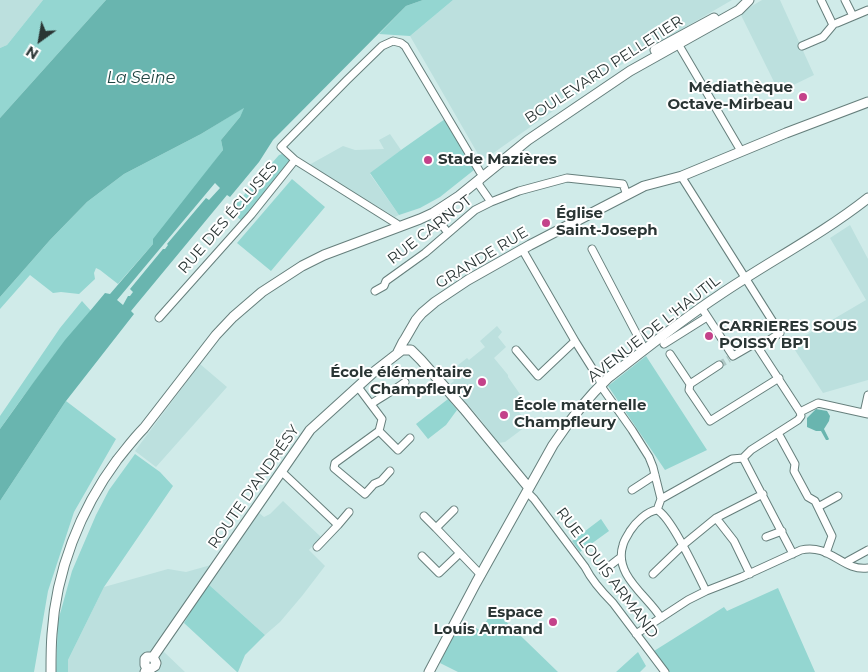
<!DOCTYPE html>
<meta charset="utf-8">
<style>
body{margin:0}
#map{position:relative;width:868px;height:672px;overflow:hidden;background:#d0ebe9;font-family:Montserrat,sans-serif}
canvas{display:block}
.north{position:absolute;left:15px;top:15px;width:50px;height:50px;-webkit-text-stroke:4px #fff;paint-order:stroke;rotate:212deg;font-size:14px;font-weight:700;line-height:20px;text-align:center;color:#2a3534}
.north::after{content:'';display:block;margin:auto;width:18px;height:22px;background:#2a3534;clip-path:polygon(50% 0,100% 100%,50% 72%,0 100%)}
</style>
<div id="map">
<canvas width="868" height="672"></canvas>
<div class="north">N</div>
</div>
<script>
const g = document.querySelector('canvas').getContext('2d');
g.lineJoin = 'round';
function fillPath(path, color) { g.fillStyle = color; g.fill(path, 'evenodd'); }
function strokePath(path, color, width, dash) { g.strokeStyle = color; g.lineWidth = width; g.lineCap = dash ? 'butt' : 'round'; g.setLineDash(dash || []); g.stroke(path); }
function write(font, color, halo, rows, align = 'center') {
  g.font = font + ' Montserrat,sans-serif'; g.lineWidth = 4; g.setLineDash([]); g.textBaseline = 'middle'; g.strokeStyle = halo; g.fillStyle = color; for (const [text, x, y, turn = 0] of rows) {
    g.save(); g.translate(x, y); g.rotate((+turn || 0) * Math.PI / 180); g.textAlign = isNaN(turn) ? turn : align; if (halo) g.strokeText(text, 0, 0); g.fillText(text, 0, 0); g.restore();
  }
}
const built = new Path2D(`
 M0 0H43L7 45 0 48Z
 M453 0H732L607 73 482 161 410 36Z
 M762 0H780L814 75 779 92 740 13Z
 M390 134 401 150 370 174 399 215 395 217 309 165 343 146 355 150 384 149 379 140Z
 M850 225 868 259V380L823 393 791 344 866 300 830 238Z
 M497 326 502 332 498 337 506 347 494 358 508 375V377L522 397 520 399 524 405 517 410 529 424 505 442 498 443 481 420 450 384 454 381 449 375 454 371 453 369 467 358 469 360 485 347 480 341Z
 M200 364 227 387 156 467 135 451Z
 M283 501 321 537 309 550 325 566 302 596 280 622 265 635 207 583 258 512 264 517 270 514Z
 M211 565 160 646 163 651 185 672H68V660L104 587 168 569 186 572Z`);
const green = new Path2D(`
 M43 0H106L0 118V48L7 45Z
 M423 0H453L410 36 379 34 406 6Z
 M245 107 240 117 221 140 223 150 153 244 118 284 100 270 96 268 94 273 95 279 79 294 61 292 53 293 30 275 0 309V297L50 240 87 202 124 174 201 134Z
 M445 119 474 170 440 197 420 208 399 215 370 173 401 150Z
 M282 154 289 160V164L242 221 230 211 279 155Z
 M292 179 325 207 271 271 237 243Z
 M82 301 91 311C58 349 29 388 0 429V416L60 328Z
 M646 356 707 450 665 470 608 386Z
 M448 399 457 410 446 425 428 439 416 424Z
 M66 401 116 439 74 512 48 591 34 672H0V501Z
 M135 454 160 472 173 486 104 587 68 660V672H56L58 621 72 571 96 515 109 490Z
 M601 519 609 531 580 552 572 541Z
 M207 583 265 635 245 655 238 672H237L184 623Z
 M778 588 815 672H669L654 651 724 607 727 611Z
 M493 609 558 672H458L440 663 448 645 464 621 481 631Z
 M638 652 646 666 640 672H616Z`);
const water = new Path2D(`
 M106 0H423L406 6 273 140 259 162 230 197 227 195 131 311 134 314 66 401 0 501V429L33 383 65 340 90 311 105 293 110 294 153 244V239L223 150 221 140 240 117 244 108 201 134 124 174 87 202 50 240 0 297V118ZM215 183 220 188 209 200 206 198 167 244 168 245 165 249H163L130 289 133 292 130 296H128L123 305 117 300Z
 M816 409 827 411 830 416 829 421 824 429 829 439 828 440H826L821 431H816L807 427V418Z`);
const minorTunnel = new Path2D(`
 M719 365 729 359`);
const minor = new Path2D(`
 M845 0 853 16
 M837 23 868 10
 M677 42 741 151
 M802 46 823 37 833 25 821 0
 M681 176 780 333C772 338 762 347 752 345L733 356 701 307
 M479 179V185L491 202
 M433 213 448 233
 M397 224 295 160 281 147 347 80 382 46 393 41 401 43 405 46 480 172
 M522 249 575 341 599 379 603 389 632 430 649 457 653 467 661 499
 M592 249 645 350
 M375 291 384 286 386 281 425 253 475 210 491 202 519 191 567 178 623 184 627 195
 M159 318 251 215 295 160
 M664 344 707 317
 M757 346 800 412
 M516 350 538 376 575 341
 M670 354 690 384 689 390 710 421 779 378
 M690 384 719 365
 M358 387 382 419 379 431 335 463 334 468 365 494 374 484 381 481 390 471
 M371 404C383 396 393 391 405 382
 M800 412 818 403 868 414
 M864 413 868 395
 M379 431 398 450 410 438
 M778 433 795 464 794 471 808 497 815 501 832 536 826 553
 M743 458 793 554
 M282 472 338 525 317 547
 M632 490 655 475
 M527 492 534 499 585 567C592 581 602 592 613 603L665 672
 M818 507 838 496
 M454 510 436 528 481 575
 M657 510C671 516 698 575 706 591
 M424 516 436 528
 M716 518 734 541 750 574
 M338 525 349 512
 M766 537 782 531
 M422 556 439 573 460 553
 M847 564 848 561 868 550
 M603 571 621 557
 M653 574 683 545 716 518 763 494
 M661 618C648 596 613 575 623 545 624 540 628 535 630 531 635 523 647 511 657 510L661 499 732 459 743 458 751 450 798 420 801 416 800 412
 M636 634 688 600 706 591 742 577 801 550C830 543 843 572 868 568`);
const tertiary = new Path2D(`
 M398 352 403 342 405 339 416 320 422 313 435 302 468 280 530 245 644 186 682 176 786 133 868 102
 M153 657 310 430 375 371 402 350H411L421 360 464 409 529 488
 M147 668 150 669 155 666 156 663 153 657
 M145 672 147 668 145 665V659L147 657H153
 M429 672 476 583 553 445C569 421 587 398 608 378 644 350 680 321 718 296 768 262 821 235 868 198`);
const secondary = new Path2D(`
 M655 50 714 18
 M51 672C51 659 51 646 52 634 56 571 80 510 117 460 126 449 134 438 144 428L216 335 233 317 262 292 302 266 324 255 420 219 433 213 459 196 528 140 630 71 739 10 749 0`);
const markers = [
 [803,97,5,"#c4428a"],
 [428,160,5,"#c4428a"],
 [546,223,5,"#c4428a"],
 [709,336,5,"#c4428a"],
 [482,382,5,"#c4428a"],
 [504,415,5,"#c4428a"],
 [553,622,5,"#c4428a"]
];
const streetNames = [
 ["BOULEVARD PELLETIER",604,70,-33],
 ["RUE DES ÉCLUSES",228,218,-49],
 ["RUE CARNOT",430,230,-38],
 ["GRANDE RUE",482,258,-31],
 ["AVENUE DE L'HAUTIL",654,329,-38],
 ["ROUTE D'ANDRÉSY",254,487,-55],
 ["RUE LOUIS ARMAND",607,573,53]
];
const poiNames = [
 ["Médiathèque",793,88,"right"],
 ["Octave-Mirbeau",793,105,"right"],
 ["Stade Mazières",438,160],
 ["Église",556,214],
 ["Saint-Joseph",556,231],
 ["CARRIERES SOUS",719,327],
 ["POISSY BP1",719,344],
 ["École élémentaire",472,373,"right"],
 ["Champfleury",472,390,"right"],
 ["École maternelle",514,406],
 ["Champfleury",514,423],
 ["Espace",543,613,"right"],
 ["Louis Armand",543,630,"right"]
];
const waterNames = [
 ["La Seine",141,78]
];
fillPath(built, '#bce0de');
fillPath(green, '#94d6d1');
fillPath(water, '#69b5af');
strokePath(minorTunnel, '#afc7c5', 7, [7, 3.5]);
strokePath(minor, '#667f7c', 9);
strokePath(tertiary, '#667f7c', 11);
strokePath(secondary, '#667f7c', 11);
strokePath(minor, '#fff', 7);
strokePath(tertiary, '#fff', 9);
strokePath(secondary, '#fff', 9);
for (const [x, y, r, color] of markers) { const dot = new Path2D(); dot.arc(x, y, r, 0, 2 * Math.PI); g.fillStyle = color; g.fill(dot); strokePath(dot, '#fff', 2); }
write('15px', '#2a3534', '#fff', streetNames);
write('bold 15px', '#2a3534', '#fff', poiNames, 'left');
write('italic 16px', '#204441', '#fff', waterNames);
</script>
